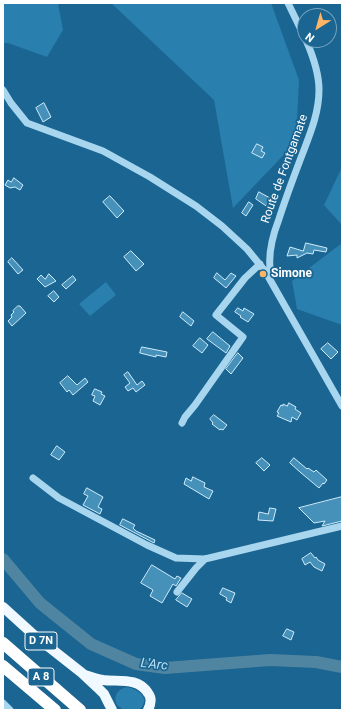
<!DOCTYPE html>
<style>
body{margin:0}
#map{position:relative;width:345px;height:713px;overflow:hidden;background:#1a6591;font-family:Roboto,sans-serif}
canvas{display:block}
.frame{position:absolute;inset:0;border:4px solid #fff;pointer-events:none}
.north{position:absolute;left:297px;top:8px;width:40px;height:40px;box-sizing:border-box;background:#1a6591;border:1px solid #76a3bd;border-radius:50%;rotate:217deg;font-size:11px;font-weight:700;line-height:16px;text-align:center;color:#fff}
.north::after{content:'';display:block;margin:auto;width:14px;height:18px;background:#ffb466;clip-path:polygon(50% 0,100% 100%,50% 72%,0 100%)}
</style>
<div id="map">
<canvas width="345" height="713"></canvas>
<div class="frame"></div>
<div class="north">N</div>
</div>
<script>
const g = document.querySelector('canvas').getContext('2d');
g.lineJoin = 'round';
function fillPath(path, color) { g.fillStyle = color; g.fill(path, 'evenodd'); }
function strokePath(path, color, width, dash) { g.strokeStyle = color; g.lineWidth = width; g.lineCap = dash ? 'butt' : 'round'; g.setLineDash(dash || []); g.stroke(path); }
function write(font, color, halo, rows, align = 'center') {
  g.font = font + ' Roboto,sans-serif'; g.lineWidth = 3.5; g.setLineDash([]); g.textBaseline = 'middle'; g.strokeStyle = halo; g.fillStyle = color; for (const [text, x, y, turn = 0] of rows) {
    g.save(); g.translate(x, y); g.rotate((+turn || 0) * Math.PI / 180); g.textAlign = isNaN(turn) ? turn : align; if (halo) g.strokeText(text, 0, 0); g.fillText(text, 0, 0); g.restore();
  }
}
const green = new Path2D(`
 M3 3H58L63 30 47 57 8 43H3Z
 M111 3H271L299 80 296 142 233 208 214 100Z
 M342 167V225L324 205Z
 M342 243V325L297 309 292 281Z
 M106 282 116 295 90 316 79 304Z
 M126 687C138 689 152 698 139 710H124L117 705C113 696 117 690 126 687Z`);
const river = new Path2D(`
 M3 559 40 603 91 644 136 664 165 668 270 660 316 662 342 667`);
const building = new Path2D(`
 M44 103 51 117 43 122 36 108Z
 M257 144 263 147 261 151 265 153 262 158 252 153Z
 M14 178 23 185 20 190 15 187 10 188 5 185 8 180 11 182Z
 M259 192 270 198 268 201 274 205 272 210 256 199Z
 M110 196 124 211 117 218 103 202Z
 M249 202 253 205 246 216 242 213Z
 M306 243 327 248 326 252 314 250 313 254 307 253 297 258V255L287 256 290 247 303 251Z
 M131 251 144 264 136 271 124 257Z
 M12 258 23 270 18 274 8 262Z
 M217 273 225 280 231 273 236 276 226 288 214 278Z
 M49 274 56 281 45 287 37 279 41 275 45 279Z
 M73 276 76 280 66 289 62 285Z
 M54 291 59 297 54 302 48 296Z
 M18 306H20L26 313 12 326 8 321 12 317 11 315 14 312 13 311Z
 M238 308 243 311 244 308 254 314 248 322 240 317 241 316 235 312Z
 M183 312 194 321 191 326 180 317Z
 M213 332 230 346 226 353 207 339Z
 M200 338 208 345 202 353 193 346Z
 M328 343 338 352 331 359 321 349Z
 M142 347 167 352 166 357 156 355V357L140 353Z
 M238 353 243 358 231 374 226 369Z
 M128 372 137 385 142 381 145 385 136 392 133 388 128 391 125 387 130 383 124 375Z
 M68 376 77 385 85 378 88 382 73 395 69 390 67 392 60 383Z
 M95 389 102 392 101 394 105 396 100 405 93 401 95 396 92 395Z
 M289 403 296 407 295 409 301 413 297 420 292 417 291 422 277 416 279 413 277 412 281 405 283 406V404L287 406Z
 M214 415 227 425 223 430 221 429 220 430 212 424 213 423 210 419Z
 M57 446 65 452 59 460 51 455Z
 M262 458 270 465 264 471 256 463Z
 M294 458 307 469 308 468 314 472 316 470 327 480 324 484 323 483 319 488 300 472 290 463Z
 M193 477 205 483 204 487 213 491 209 499 184 484 186 478 191 481Z
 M87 488 103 497 98 507 102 509 100 514 83 505 88 496 84 494Z
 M342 497V521L322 526 325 521 314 523 299 508Z
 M270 508 276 509 273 521 258 520 259 512 268 514Z
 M123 519 135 525 133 528 136 531 155 540 154 543 120 525Z
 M311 553 315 558 316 557 318 560 325 564 322 571 314 567 310 562 305 565 302 559Z
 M152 565 175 579 177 576 181 578 176 586 173 584 162 603 150 596 153 590 141 583Z
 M223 588 235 593 231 603 226 600 227 598 220 594Z
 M182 593 192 599 187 607 176 600Z
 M287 629 294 632 291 640 283 636Z`);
const minor = new Path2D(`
 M288 3 305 38
 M3 90 11 103 27 123 103 151 150 177 196 206 222 226 247 249 265 271 342 406
 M271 275C267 256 272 237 279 219 286 197 294 176 302 155 310 134 319 113 319 90 319 73 313 56 306 40
 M182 423 185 417 195 405 243 337 216 315 245 278 260 264
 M33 478 59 498 147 545 176 558 205 559 342 526
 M177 592 196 568 205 559
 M3 703 10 710`);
const major = new Path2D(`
 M3 607 35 636 82 673 98 688 104 694 112 710
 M85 675C91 677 97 679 103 680 119 682 138 677 148 693 152 698 151 704 148 710`);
const highway = new Path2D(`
 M3 643 80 710
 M3 666 55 710`);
const markers = [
 [263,274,4,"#ffb466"]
];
const shields = [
 [41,641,32],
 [41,677,26]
];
const shieldNames = [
 ["D 7N",41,641],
 ["A 8",41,677]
];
const streetNames = [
 ["Route de Fontgamate",285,169,-70]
];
const poiNames = [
 ["Simone",271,274]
];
const waterNames = [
 ["L'Arc",154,665,6]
];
fillPath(green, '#297fad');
strokePath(river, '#5085a2', 12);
fillPath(building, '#4691ba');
strokePath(building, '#cfebfb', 1);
strokePath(minor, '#a8d6ef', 7);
strokePath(major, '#f0f9ff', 10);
strokePath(highway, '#fff', 12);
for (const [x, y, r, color] of markers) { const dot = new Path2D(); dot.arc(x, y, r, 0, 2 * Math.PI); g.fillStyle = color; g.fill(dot); strokePath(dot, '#1a6591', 1.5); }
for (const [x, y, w] of shields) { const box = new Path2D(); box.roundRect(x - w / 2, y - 9, w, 18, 3); g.fillStyle = '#1a6591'; g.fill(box); strokePath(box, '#fff', 1); }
write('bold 11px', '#fff', null, shieldNames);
write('12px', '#fff', '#1a6591', streetNames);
write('bold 12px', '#fff', '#1a6591', poiNames, 'left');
write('italic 13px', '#b8e1f6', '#1a6591', waterNames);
</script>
